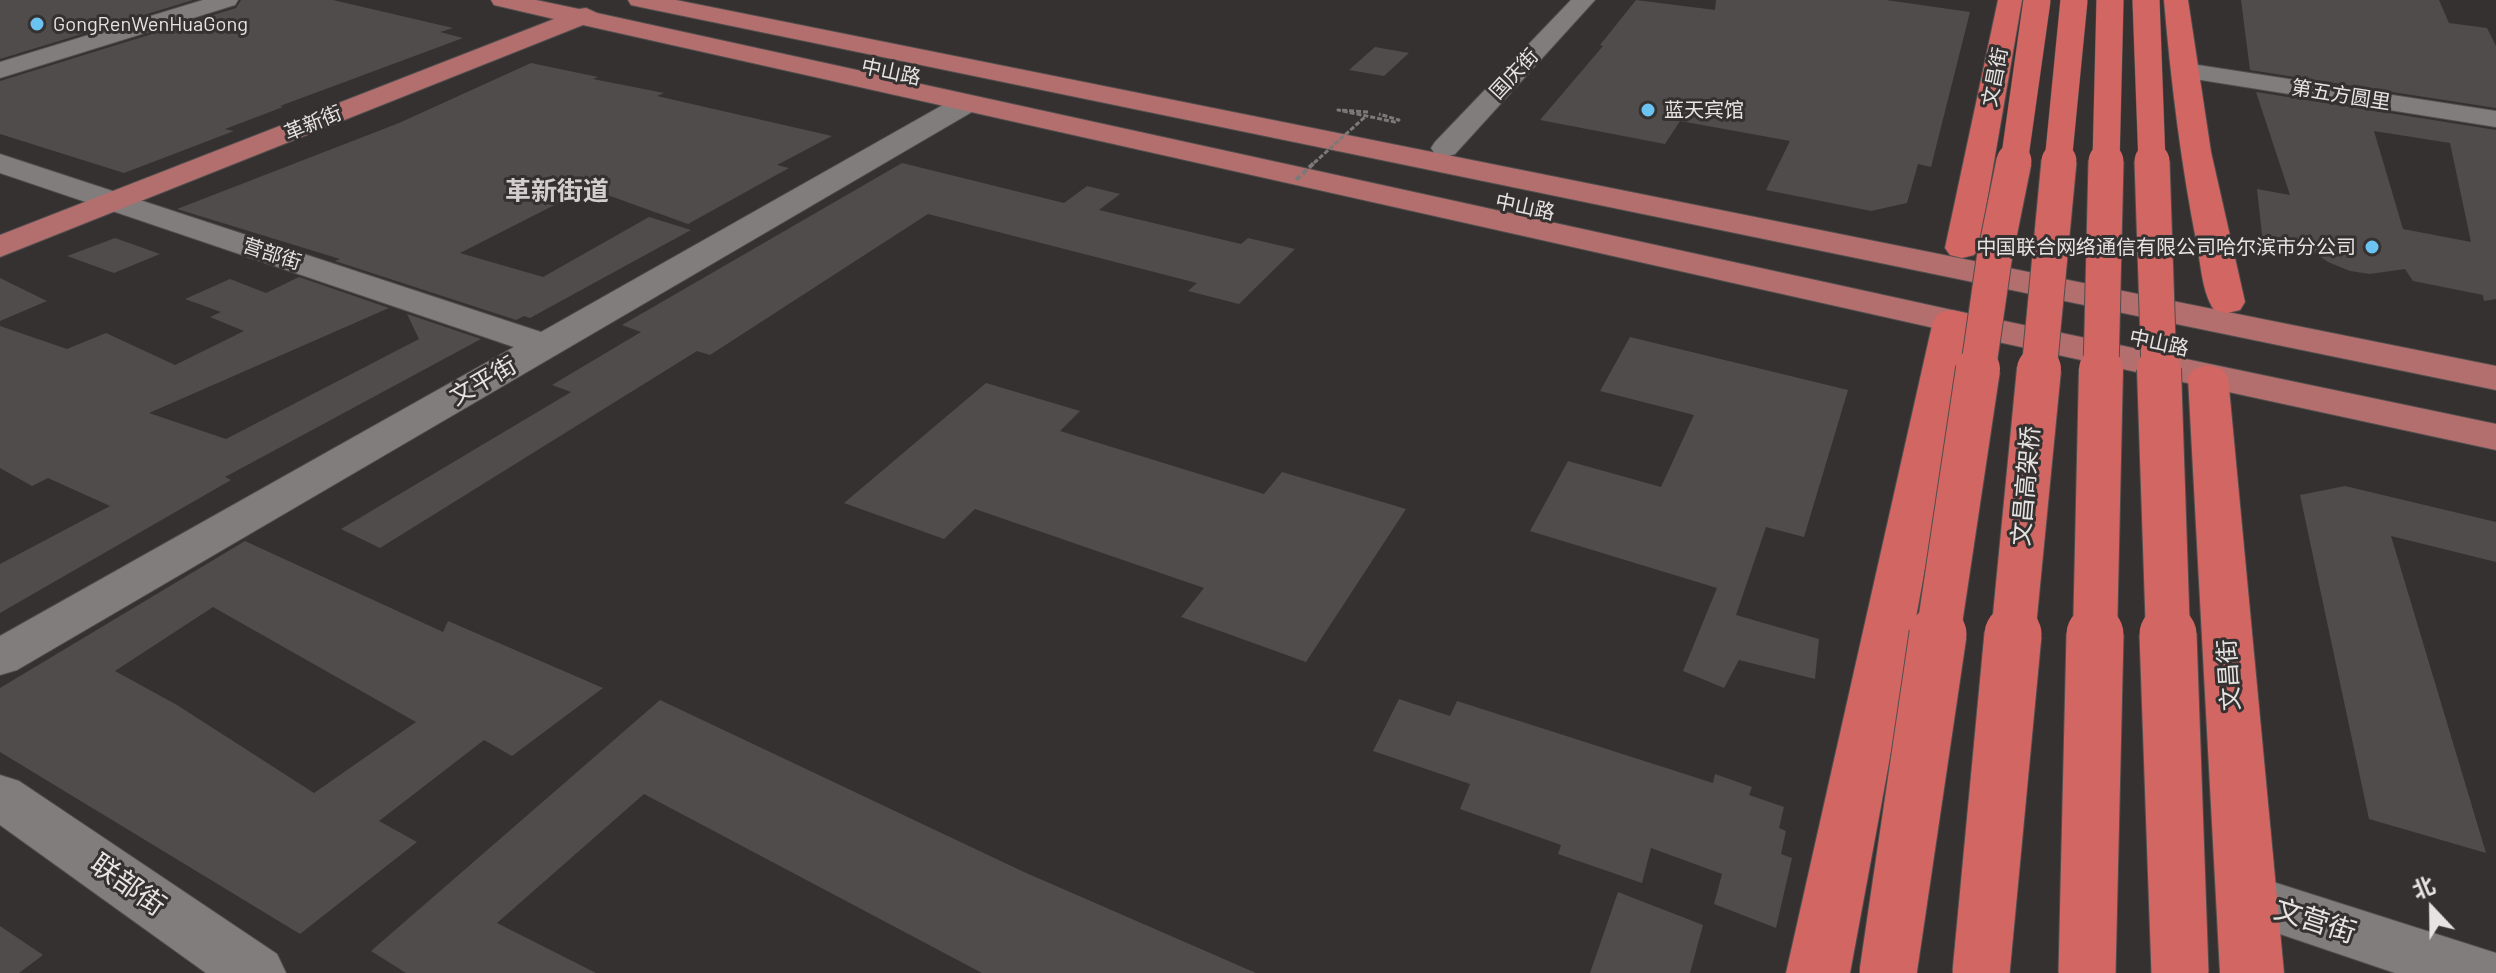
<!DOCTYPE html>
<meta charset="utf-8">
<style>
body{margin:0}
#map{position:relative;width:2496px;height:973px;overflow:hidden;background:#353131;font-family:Barlow,"Noto Sans SC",sans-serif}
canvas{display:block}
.north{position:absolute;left:2392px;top:869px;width:80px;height:80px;-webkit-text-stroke:6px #353131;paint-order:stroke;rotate:338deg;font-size:22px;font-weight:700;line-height:32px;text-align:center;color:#e6e3e3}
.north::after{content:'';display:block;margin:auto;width:28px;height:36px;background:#e6e3e3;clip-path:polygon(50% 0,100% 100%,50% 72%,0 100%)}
</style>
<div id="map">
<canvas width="2496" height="973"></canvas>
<div class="north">北</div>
</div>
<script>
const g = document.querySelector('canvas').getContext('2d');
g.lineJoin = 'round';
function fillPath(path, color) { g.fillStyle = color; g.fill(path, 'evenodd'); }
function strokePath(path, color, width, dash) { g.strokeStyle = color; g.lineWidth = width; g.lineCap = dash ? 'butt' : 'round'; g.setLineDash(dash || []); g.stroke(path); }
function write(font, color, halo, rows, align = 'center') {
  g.font = font + ' Barlow,"Noto Sans SC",sans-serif'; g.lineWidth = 6; g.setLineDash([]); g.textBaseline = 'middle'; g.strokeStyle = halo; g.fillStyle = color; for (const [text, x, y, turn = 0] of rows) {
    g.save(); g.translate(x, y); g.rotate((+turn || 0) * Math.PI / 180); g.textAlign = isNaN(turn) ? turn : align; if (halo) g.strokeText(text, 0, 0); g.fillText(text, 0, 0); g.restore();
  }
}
const building = new Path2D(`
 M0 0H193L0 59Z
 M241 0H333L453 28 440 32 463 38 280 106 283 107 225 129 234 131 124 173 0 134V81L236 8Z
 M1636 0 1715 10 1716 0H1886L1970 12 1931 167 1918 164 1907 203 1871 211 1766 190 1790 141 1680 121 1665 144 1540 120 1603 46 1600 45Z
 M2241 0H2439L2449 23 2487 28 2496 46V108L2250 70Z
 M1375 47 1409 53 1384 76 1349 70Z
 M531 63 598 77 593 79 664 93 657 96 832 136 777 165 789 168 688 224 588 188 460 253 543 277 649 217 691 230 530 318 524 316 516 320 335 261 340 259 177 209 399 123Z
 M2256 92 2496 130V299L2484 301 2483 295 2413 281 2405 269 2370 274 2350 271 2328 262 2312 251 2263 243 2257 189 2290 195ZM2374 131 2450 143 2471 242 2403 229Z
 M902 163 1064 203 1087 186 1120 194 1099 210 1241 244 1248 238 1295 249 1239 304 1188 291 1197 283 928 214 710 355 697 351 380 548 341 529 571 392 552 385 641 332 622 325Z
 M115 238 160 254 114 273 67 256Z
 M299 277 389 308 149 413 226 439 419 339 407 314 481 339 225 477 231 480 0 613V564L110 506 48 478 32 486 0 468V326L67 349 106 333 175 365 244 331 210 317 221 312 185 299 230 279 266 293Z
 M0 278 47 301 0 321Z
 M1630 337 1848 390 1804 537 1766 527 1736 615 1819 639 1815 679 1739 660 1724 688 1683 671 1717 588 1530 531 1568 461 1661 487 1694 415 1600 391Z
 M986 383 1080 411 1060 431 1264 494 1282 472 1406 509 1306 662 1181 617 1204 588 975 509 944 539 844 503Z
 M2345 486 2496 522V562L2391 536 2486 853 2369 819 2300 495Z
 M245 541 443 632 448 621 603 688 512 756 484 740 379 821 417 842 300 934 0 752V688ZM213 607 416 722 314 793 177 705 115 671Z
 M1399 699 1450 716 1457 701 1713 783 1715 774 1752 787 1749 795 1784 807 1779 828 1786 831 1781 854 1792 858 1776 928 1714 904 1722 874 1651 848 1642 883 1558 854 1561 845 1460 809 1470 784 1373 751Z
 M660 700 1024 872 1256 973H982L644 794 497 923 596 973H406L371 951Z
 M1618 892 1703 925 1690 973H1590Z
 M0 926 43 955 19 973H0Z`);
const path = new Path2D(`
 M1368 112 1338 110 1395 122 1399 120 1379 114`);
const minor = new Path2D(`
 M203 0H238L235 5 0 78V62Z
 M1571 0H1595L1455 154 1445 157 1435 154 1431 148 1435 142Z
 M2185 63 2496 111V127L2176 76 2172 71 2176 66Z
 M967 95 977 97 980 103 977 109 17 670 0 675V636L514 347 0 173V154L541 332 957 97Z
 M0 775 19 781 277 954 286 973H206L0 825Z
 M2245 873 2496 953V973H2395L2224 915 2216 898 2224 881Z`);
const major = new Path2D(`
 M491 0H536L579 9 586 8 597 13 1952 310 2496 424V450L1952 332 583 25 0 257V235L554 19 494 5Z
 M628 0H676L2496 366V390L640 7 631 5Z`);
const highway = new Path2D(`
 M1998 0H2022L1979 248 1974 255 1962 258 1950 255 1945 248Z
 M2164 0H2188L2211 152 2245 302 2240 310 2227 313 2214 310C2202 292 2201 265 2197 245 2181 164 2171 82 2164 0Z
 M1952 310 1965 313 1971 321 1850 973H1786L1933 321 1939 313Z
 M2208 365 2222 369 2228 377 2284 973H2220L2188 377 2194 369Z`);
const pathBridgeFar1 = new Path2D(`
 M1314 163 1366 116`);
const pathBridge = new Path2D(`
 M1296 180 1316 161`);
const highwayBridgeFar3 = new Path2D(`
 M2146 0 2152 163
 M2014 163 2037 0
 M2058 163 2074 0
 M2106 163 2110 0`);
const highwayBridgeFar2 = new Path2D(`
 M2152 161 2159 371
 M1978 371 1994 260 2014 161
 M2039 371 2059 161
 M2101 371 2106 161`);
const highwayBridgeFar1 = new Path2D(`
 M2159 369 2168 636
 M1938 636 1978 369
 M2013 636 2039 369
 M2095 636 2101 369`);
const highwayBridge = new Path2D(`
 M2168 634 2180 973
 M1888 973 1938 634
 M1981 973 2013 634
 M2087 973 2095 634`);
const markers = [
 [37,24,8,"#6ac3f1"],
 [1648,110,8,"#6ac3f1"],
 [2372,247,8,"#6ac3f1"]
];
const farPoinames = [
 ["GongRenWenHuaGong",53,24],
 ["蓝天宾馆",1664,110],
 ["中国联合网络通信有限公司哈尔滨市分公司",2356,247,"right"]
];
const farStreetnames = [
 ["中山路",891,72,12],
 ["国庆街",1514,74,-47],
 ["文昌街",1995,77,-79],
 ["第五方圆里",2341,95,9],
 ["革新街",313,123,-22],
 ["中山路",1525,207,12],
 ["营部街",272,254,18],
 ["中山路",2159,343,12]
];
const streetNames = [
 ["文平街",483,381,-30],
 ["文昌高架桥",2026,486,-85],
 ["文昌街",2229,675,-94]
];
const farDistrictnames = [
 ["革新街道",557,191]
];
const nearStreetnames = [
 ["联部街",128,885,35],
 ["文营街",2315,921,18]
];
fillPath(building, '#504c4c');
strokePath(minor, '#514e4e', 2);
strokePath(major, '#514e4e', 2);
strokePath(highway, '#514e4e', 2);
strokePath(path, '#7c7979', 3, [5, 2]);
fillPath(minor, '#827d7d');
fillPath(major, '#b26f6d');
fillPath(highway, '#d26663');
strokePath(highwayBridgeFar3, '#514e4e', 28, []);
strokePath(highwayBridgeFar2, '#514e4e', 37, []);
strokePath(highwayBridgeFar1, '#514e4e', 46, []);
strokePath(highwayBridge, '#514e4e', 59, []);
strokePath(pathBridgeFar1, '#7c7979', 3, [5, 2]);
strokePath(pathBridge, '#7c7979', 4, [6, 3]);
strokePath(highwayBridgeFar3, '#d26663', 27);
strokePath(highwayBridgeFar2, '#d26663', 35);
strokePath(highwayBridgeFar1, '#d26663', 44);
strokePath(highwayBridge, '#d26663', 57);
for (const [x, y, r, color] of markers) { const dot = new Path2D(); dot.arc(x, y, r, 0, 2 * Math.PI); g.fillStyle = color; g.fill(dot); strokePath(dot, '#353131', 3); }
write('20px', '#e6e3e3', '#353131', farPoinames, 'left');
write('20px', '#e6e3e3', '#353131', farStreetnames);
write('24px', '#e6e3e3', '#353131', streetNames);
write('bold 26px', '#d3cecd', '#353131', farDistrictnames);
write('28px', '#e6e3e3', '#353131', nearStreetnames);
</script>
